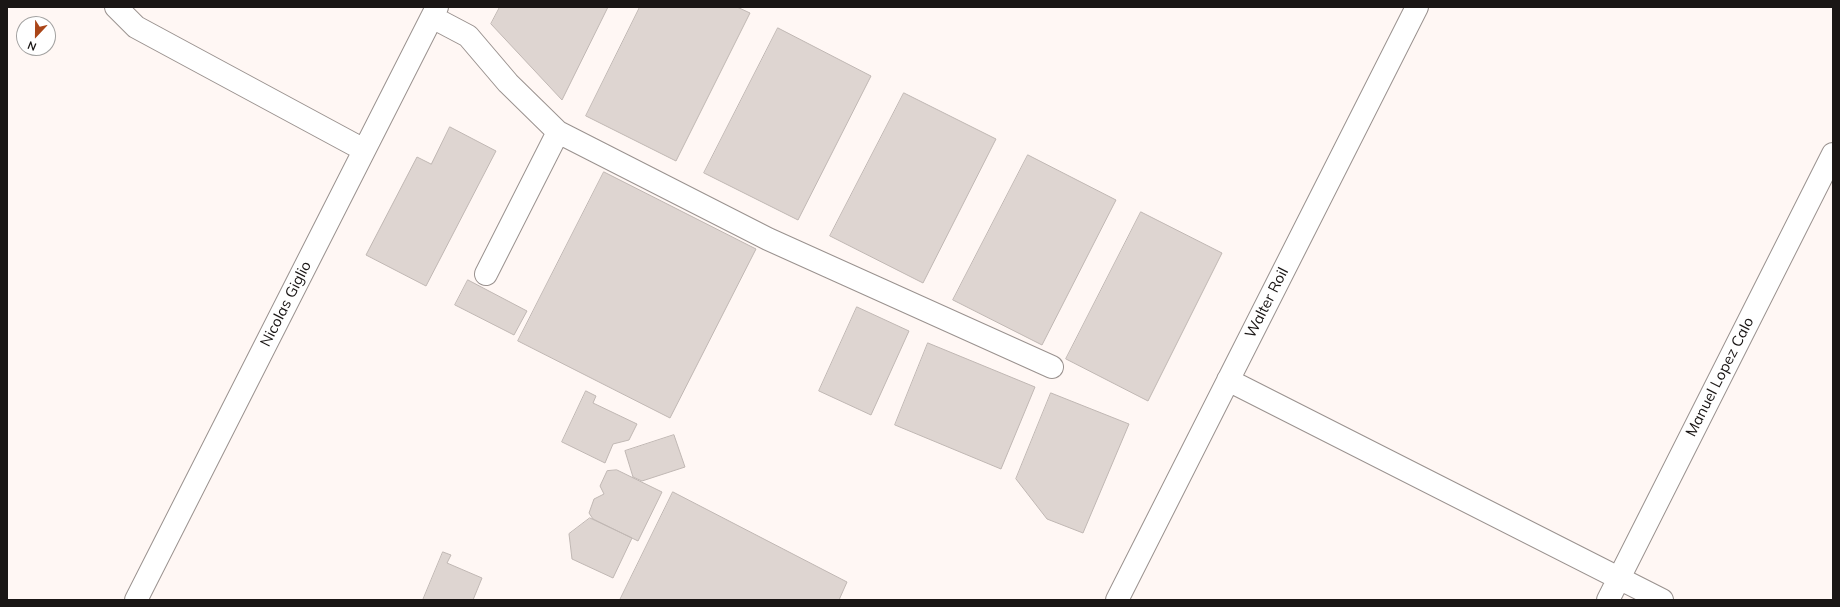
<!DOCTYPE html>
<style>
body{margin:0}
#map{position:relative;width:1840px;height:607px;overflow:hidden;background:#fff7f4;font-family:Mulish,sans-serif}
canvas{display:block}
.frame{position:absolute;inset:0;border:8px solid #1a1615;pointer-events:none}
.north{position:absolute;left:16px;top:16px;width:40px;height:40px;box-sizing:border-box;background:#fff;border:1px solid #a3a2a1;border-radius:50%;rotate:202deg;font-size:11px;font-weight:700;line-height:16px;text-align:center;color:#1a1615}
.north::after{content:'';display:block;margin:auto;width:14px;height:18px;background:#aa4518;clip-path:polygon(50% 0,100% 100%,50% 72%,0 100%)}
</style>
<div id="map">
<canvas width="1840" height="607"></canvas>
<div class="frame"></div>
<div class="north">N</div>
</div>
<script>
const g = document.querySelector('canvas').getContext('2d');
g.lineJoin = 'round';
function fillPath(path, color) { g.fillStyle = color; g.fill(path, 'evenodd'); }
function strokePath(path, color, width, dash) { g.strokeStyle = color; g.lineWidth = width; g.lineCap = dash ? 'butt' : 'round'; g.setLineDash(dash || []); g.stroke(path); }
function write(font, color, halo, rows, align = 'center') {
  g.font = font + ' Mulish,sans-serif'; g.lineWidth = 3; g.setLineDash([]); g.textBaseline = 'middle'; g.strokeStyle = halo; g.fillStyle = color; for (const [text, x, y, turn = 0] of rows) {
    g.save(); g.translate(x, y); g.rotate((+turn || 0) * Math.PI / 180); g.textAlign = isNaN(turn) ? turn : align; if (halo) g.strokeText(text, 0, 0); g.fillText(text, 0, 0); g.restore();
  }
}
const building = new Path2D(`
 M500 7H608L562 100 491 24Z
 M640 7H737L750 13 676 161 586 116Z
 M778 28 871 76 798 220 704 173Z
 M904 93 996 139 923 283 830 236Z
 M450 127 496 151 426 286 366 255 417 157 431 164Z
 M1028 155 1116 200 1042 345 953 300Z
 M604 172 756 249 670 418 518 341Z
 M1141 212 1222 253 1148 401 1066 359Z
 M468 280 527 311 514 335 455 305Z
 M857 307 909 331 871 415 819 391Z
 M928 343 1035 387 1001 469 895 425Z
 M586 391 596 396 593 403 637 424 629 440 613 444 605 463 562 442Z
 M1051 393 1129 424 1083 533 1047 519 1016 479Z
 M674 435 685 467 642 481 633 477 625 451Z
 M617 470 662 492 638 541 593 519 589 513 594 499 604 494 600 486 607 471Z
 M673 492 847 582 839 600H620Z
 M590 518 632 538 613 578 572 559 569 534Z
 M443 552 451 555 447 563 482 578 473 600H423Z`);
const minor = new Path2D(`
 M116 7 136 27 364 150
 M432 17 468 36 508 83 558 132 768 239 1052 367
 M486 274 558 132
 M1228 380 1662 600
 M136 600 437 7
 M1117 600 1417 7
 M1608 600 1833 154`);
const streetNames = [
 ["Walter Roil",1267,303,-63],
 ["Nicolas Giglio",286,304,-63],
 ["Manuel Lopez Calo",1720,377,-63]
];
fillPath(building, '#ded5d1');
strokePath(building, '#c0b7b3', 1);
strokePath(minor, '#9a928f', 24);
strokePath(minor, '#fff', 22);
write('15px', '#1a1615', '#fff', streetNames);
</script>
